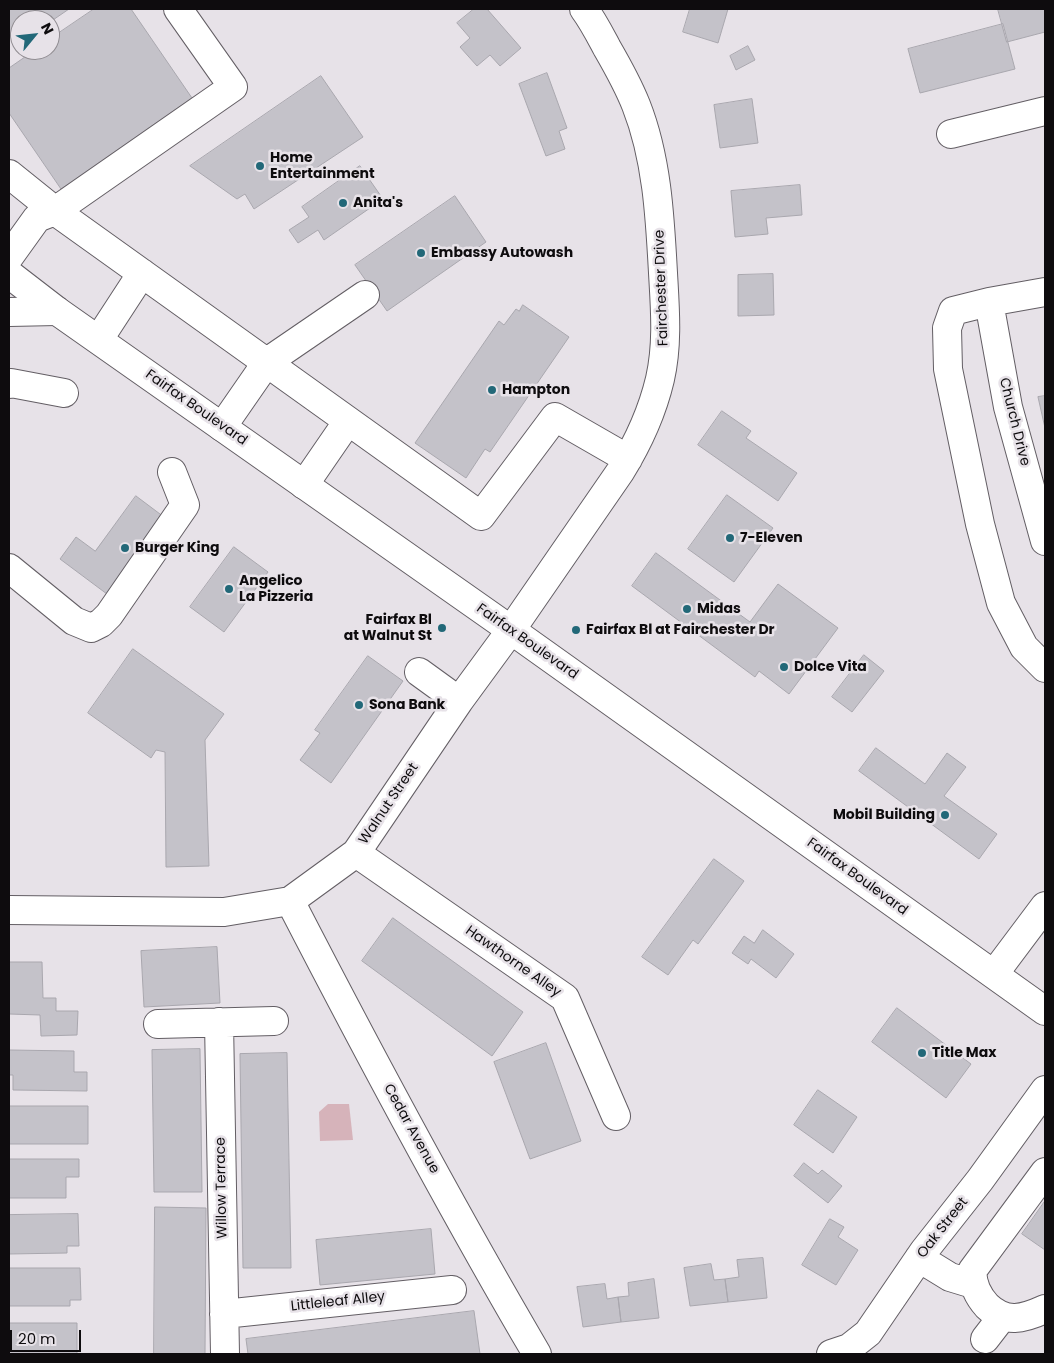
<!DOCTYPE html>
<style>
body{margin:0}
#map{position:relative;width:1054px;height:1363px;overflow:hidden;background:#e7e2e8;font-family:Poppins,sans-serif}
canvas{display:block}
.frame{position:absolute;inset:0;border:10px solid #0e0c0e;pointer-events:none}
.north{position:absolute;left:10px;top:10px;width:50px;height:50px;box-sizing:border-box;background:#e7e2e8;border:1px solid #908c91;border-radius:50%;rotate:62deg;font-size:14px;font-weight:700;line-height:20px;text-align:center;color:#0e0c0e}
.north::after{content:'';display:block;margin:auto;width:18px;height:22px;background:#226878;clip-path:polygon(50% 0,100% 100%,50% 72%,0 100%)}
.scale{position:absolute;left:10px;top:1330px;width:71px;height:22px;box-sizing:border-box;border:2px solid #0e0c0e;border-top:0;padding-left:6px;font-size:15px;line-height:18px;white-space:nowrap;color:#0e0c0e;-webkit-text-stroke:4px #e7e2e8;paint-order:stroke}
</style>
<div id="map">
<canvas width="1054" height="1363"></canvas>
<div class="frame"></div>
<div class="north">N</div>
<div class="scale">20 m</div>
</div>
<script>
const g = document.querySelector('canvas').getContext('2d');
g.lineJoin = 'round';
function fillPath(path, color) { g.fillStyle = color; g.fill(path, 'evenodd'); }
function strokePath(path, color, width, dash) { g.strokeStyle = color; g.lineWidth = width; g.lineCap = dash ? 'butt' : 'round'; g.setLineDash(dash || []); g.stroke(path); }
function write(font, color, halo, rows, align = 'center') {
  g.font = font + ' Poppins,sans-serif'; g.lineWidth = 5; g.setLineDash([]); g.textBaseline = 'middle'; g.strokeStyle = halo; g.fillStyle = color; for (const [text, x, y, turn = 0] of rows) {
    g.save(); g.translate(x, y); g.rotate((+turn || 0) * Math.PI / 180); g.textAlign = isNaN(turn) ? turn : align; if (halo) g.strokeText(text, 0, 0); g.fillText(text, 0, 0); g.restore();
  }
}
const green = new Path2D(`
 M328 1104H349L353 1140 320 1141 319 1112Z`);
const building = new Path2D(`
 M9 9H69L50 22V20H20L19 42 9 33Z
 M94 9H131L192 98 61 189 9 113V68L35 50H50V39Z
 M474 9H487L521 48 500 66 490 55 477 66 460 47 470 38 457 23Z
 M690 9H728L718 43 683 32Z
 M998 9H1045V32L1007 42Z
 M1003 24 1015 69 920 93 908 49Z
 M748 46 755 60 736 70 730 56Z
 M547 73 567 128 559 131 565 149 546 156 519 84Z
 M321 76 363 137 254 209 245 194 237 199 190 166Z
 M752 99 758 143 720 148 714 105Z
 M360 166 383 199 324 240 318 230 298 243 289 230 309 217 302 207Z
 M800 185 802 215 766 218 768 234 735 237 731 191Z
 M455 196 486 242 387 311 355 265Z
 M773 274 774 315 738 316V275Z
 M523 305 569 337 490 452 485 449 466 478 415 443 499 321 504 325 516 309 519 311Z
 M1045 396V428L1038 397Z
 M722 411 751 431 746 438 797 473 778 501 698 445Z
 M727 495 773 528 734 582 688 549Z
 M136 496 172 523 115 600 60 559 76 537 95 551Z
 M234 547 268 572 224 632 190 607Z
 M656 553 750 622 778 584 838 628 789 694 759 671 755 677 632 586Z
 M133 649 224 714 205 740 209 866 166 867 165 752 156 750 151 758 88 713Z
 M864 655 884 671 852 712 832 697Z
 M368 656 403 681 331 783 300 760 320 733 315 730Z
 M876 748 925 784 947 753 966 767 944 796 997 834 979 859 859 771Z
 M714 859 744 881 698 944 693 940 668 975 642 957Z
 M393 918 523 1012 492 1056 362 961Z
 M763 930 794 954 776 978 751 959 748 964 732 953 744 936 754 943Z
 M217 947 220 1003 144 1007 141 951Z
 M9 962H42L43 998H56V1011H78L77 1035 41 1036 40 1015 9 1014Z
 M897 1008 971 1064 946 1098 872 1042Z
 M546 1043 581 1141 530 1159 494 1062Z
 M200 1049 202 1192H154L152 1050Z
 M9 1050 74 1051V1072H87V1091L13 1090V1075H9Z
 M287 1053 291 1268H243L240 1054Z
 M818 1090 857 1117 833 1153 794 1125Z
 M9 1106H88V1144H9Z
 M9 1159H79V1177H66V1198H9Z
 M804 1163 818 1174 822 1170 842 1186 828 1203 794 1176Z
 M1045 1201V1250L1022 1234Z
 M155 1207 206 1208 205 1354H154Z
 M78 1214 79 1246H67V1253L9 1254V1215Z
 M830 1219 844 1227 838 1237 858 1250 836 1285 802 1265Z
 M431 1229 435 1274 320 1285 316 1240Z
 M763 1258 767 1298 728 1302 725 1279 739 1277 737 1260Z
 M711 1264 714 1280 725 1279 728 1302 690 1306 684 1268Z
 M9 1268H80L81 1300H70V1306H9Z
 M654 1279 659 1318 621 1322 618 1297 629 1296 628 1283Z
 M605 1284 607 1299 618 1297 621 1322 583 1327 577 1287Z
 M474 1311 480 1354H248L246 1339Z
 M9 1323H77V1354H9Z`);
const minor = new Path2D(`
 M951 134 1045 111
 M9 174 55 211 481 516 555 417 628 459
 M9 257 37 218 55 211 233 87 178 9
 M1045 292 989 302 953 311 947 328 948 369 980 524 1001 603 1024 647 1045 668
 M989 302 1008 407 1045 541
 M9 312 57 311
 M99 339 142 273
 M9 384 11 383 64 393
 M222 427 267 362 365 295
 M304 485 348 421
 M9 568 74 621 91 628 101 623 109 615 185 505 172 472
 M419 672 459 701
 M356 853 565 998 616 1116
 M290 901C369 1054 450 1206 537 1354
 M9 910 224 912 290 901 356 853 459 701 511 630 620 472C638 443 652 413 660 379 668 344 665 308 663 273 660 217 657 158 636 105 628 85 618 67 607 48 600 35 593 21 584 9
 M994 974 1045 906
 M219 1022 225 1354
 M158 1024 274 1021
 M1045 1172 972 1271C973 1285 977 1295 987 1306 1006 1324 1023 1319 1045 1309
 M919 1258 950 1277 973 1284
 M224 1314 452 1290
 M985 1339 1002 1317
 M831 1354 849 1348 868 1333 924 1251 980 1180 1045 1090`);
const major = new Path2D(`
 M9 274 57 311 511 630 1045 1011`);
const markers = [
 [260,166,5,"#226878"],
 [343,203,5,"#226878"],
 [421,253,5,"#226878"],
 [492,390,5,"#226878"],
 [730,538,5,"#226878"],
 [125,548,5,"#226878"],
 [229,589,5,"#226878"],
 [687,609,5,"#226878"],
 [442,628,5,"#226878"],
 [576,630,5,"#226878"],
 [784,667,5,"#226878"],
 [359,705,5,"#226878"],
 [945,815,5,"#226878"],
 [922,1053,5,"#226878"]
];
const poiNames = [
 ["Home",270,158],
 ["Entertainment",270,174],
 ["Anita's",353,203],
 ["Embassy Autowash",431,253],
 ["Hampton",502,390],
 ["7-Eleven",740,538],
 ["Burger King",135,548],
 ["Angelico",239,581],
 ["La Pizzeria",239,597],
 ["Midas",697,609],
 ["Fairfax Bl",432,620,"right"],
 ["at Walnut St",432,636,"right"],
 ["Fairfax Bl at Fairchester Dr",586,630],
 ["Dolce Vita",794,667],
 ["Sona Bank",369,705],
 ["Mobil Building",935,815,"right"],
 ["Title Max",932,1053]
];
const streetNames = [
 ["Fairchester Drive",662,288,-92],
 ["Fairfax Boulevard",196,408,35],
 ["Church Drive",1014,422,76],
 ["Fairfax Boulevard",527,642,35],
 ["Walnut Street",389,804,-56],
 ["Fairfax Boulevard",857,877,36],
 ["Hawthorne Alley",513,962,35],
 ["Cedar Avenue",411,1129,61],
 ["Willow Terrace",222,1188,-91],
 ["Oak Street",943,1228,-52],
 ["Littleleaf Alley",338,1302,-6]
];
fillPath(green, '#d6b3ba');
fillPath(building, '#c4c2c9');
strokePath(building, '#a9a7ae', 1);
strokePath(minor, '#635e64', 30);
strokePath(major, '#635e64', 30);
strokePath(minor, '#fff', 28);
strokePath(major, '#fff', 28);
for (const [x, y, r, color] of markers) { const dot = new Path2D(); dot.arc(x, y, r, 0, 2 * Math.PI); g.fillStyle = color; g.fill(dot); strokePath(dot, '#e7e2e8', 2); }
write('bold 14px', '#0e0c0e', '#e7e2e8', poiNames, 'left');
write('14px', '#0e0c0e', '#e7e2e8', streetNames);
</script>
